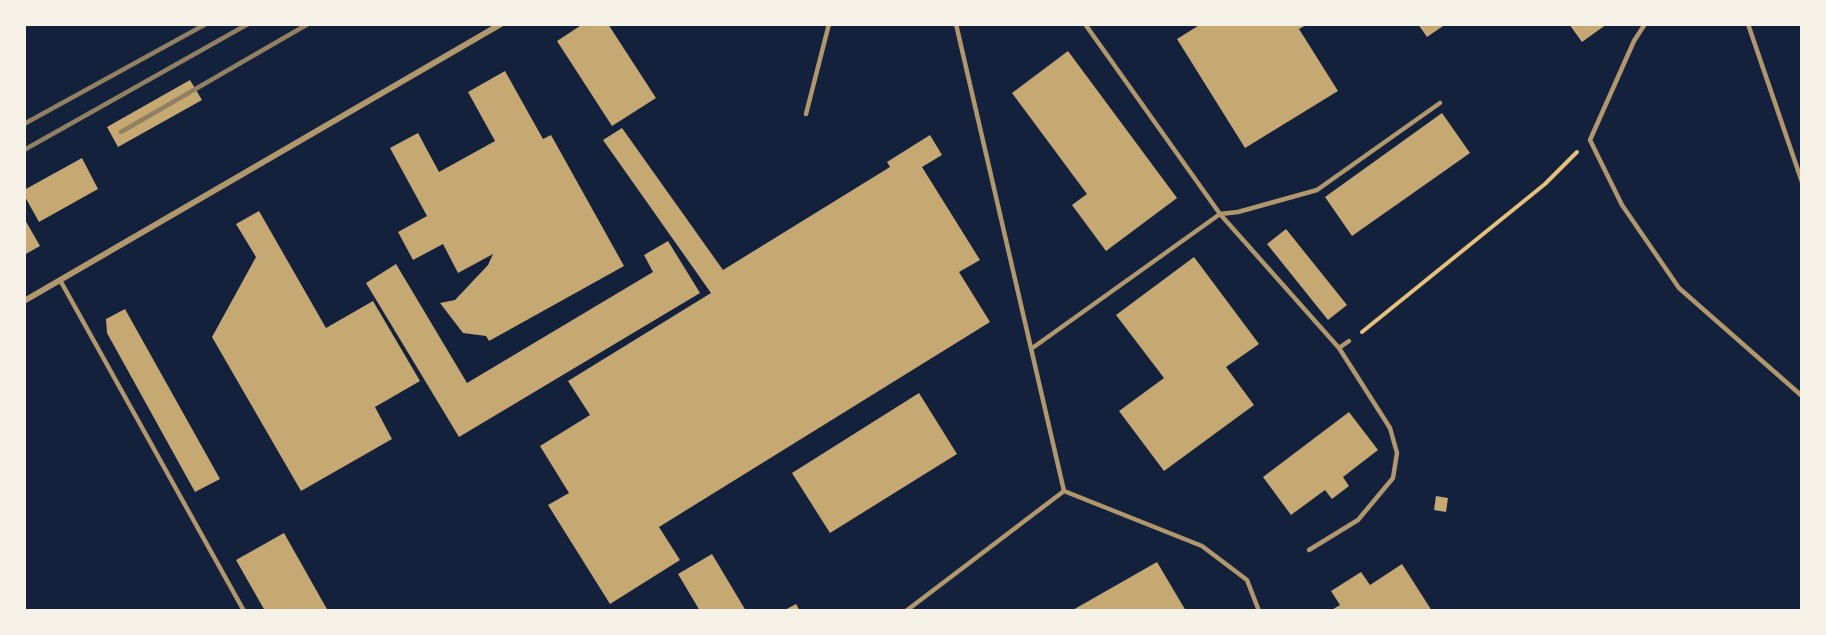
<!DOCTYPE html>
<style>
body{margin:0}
#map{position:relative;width:1826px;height:635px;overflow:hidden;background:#14213d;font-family:Montserrat,sans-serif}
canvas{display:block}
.frame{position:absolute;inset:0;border:26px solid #f6f1e7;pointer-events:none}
</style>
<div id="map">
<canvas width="1826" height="635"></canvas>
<div class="frame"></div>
</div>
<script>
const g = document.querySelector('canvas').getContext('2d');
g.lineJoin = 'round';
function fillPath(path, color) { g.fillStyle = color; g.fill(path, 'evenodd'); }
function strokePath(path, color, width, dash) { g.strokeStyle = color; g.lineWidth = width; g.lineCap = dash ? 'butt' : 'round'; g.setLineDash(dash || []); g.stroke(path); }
const building = new Path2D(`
 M583 24H608L656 98 612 126 557 41Z
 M1201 24H1308L1299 29 1338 91 1245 148 1177 39Z
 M1418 24H1446L1427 37Z
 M1569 24H1607L1582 42Z
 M1068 51 1177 198 1106 251 1072 205 1087 194 1012 93Z
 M505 71 543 139 551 135 624 266 489 341 486 336 463 333 440 303 455 300 488 265 493 254 458 273 443 244 413 260 398 232 427 216 390 148 418 133 439 172 495 141 468 92Z
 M190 80 202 100 118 147 107 127Z
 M1442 113 1470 153 1352 236 1325 197Z
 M622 128 723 270 890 167 887 162 930 135 942 155 922 167 980 260 959 272 990 322 659 527 680 560 610 604 548 505 569 493 540 446 590 415 568 381 711 293 603 140Z
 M82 158 98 189 39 222 24 195V190Z
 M259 211 326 328 373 301 420 381 375 407 392 439 301 491 212 337 256 257 236 224Z
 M24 218 40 246 24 255Z
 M1286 229 1347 305 1328 320 1267 244Z
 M668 241 700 293 459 437 366 283 396 264 467 383 653 272 644 255Z
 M1194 257 1259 344 1226 367 1254 405 1164 471 1119 411 1164 378 1116 315Z
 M125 309 220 479 195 492 107 333 106 319Z
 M919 393 957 454 830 533 792 473Z
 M1349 412 1378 450 1343 477 1349 486 1332 499 1325 490 1291 515 1263 477Z
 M1436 496 1448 498 1446 512 1434 510Z
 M284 533 328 611H265L236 560Z
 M712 554 746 611H700L678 574Z
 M1157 562 1186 611H1071Z
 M1402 564 1432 611H1330L1340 605 1331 591 1361 572 1370 585Z
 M796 604 800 611H783Z`);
const path = new Path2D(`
 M1362 332 1545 184 1577 152`);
const service = new Path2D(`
 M956 24 1064 491 1202 546 1247 580 1259 611
 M1085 24 1220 214 1339 348 1349 341
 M1645 24 1634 41 1590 140 1622 205 1679 288 1802 396
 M1748 24 1802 182
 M806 114 829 24
 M60 280 244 611
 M1031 349 1220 214 1238 212 1317 190 1440 103
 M1309 550 1358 520 1393 478 1397 453 1390 428 1339 348
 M906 611 1064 491`);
const minor = new Path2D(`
 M24 301 501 24`);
const rail = new Path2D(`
 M24 124 206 24
 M121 132 308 24
 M24 150 248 24`);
fillPath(building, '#c6a872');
strokePath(path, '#e5c07b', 4);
strokePath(service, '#b1986c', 4.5);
strokePath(minor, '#b1986c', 6);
strokePath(rail, '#918062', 4.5);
</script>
